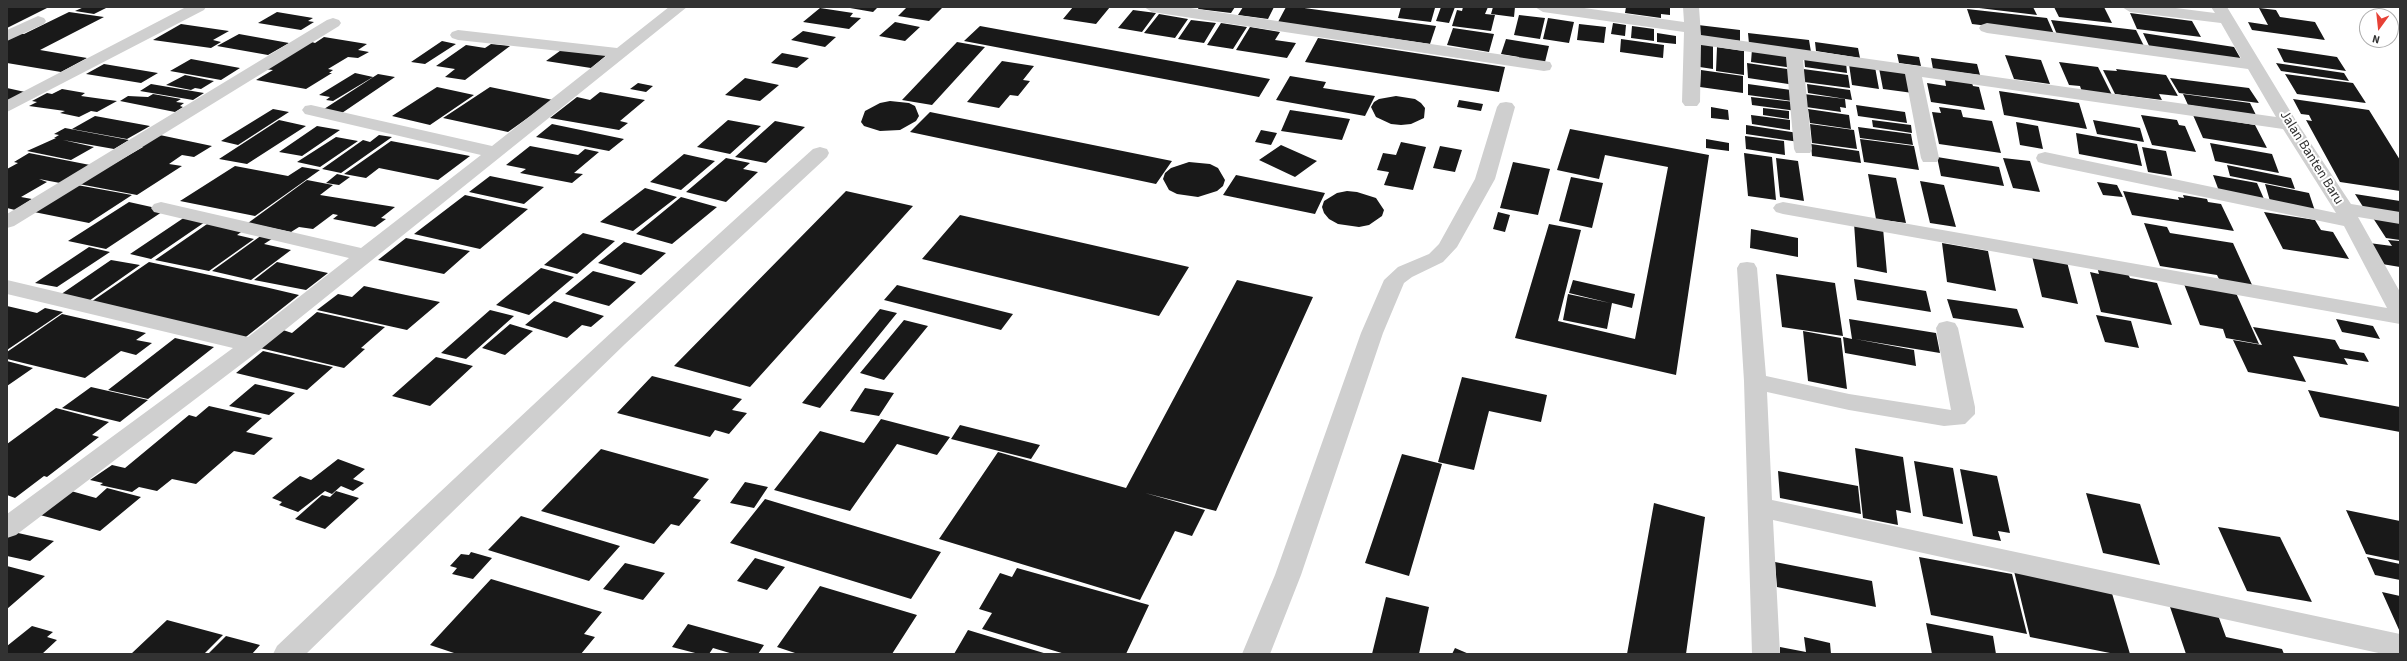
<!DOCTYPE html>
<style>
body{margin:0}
#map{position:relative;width:2407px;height:661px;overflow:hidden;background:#fff;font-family:"Source Sans 3",sans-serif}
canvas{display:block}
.frame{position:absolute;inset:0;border:8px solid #323232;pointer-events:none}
.north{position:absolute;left:2359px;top:8px;width:40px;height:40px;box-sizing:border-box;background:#fff;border:1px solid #adadad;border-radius:50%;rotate:195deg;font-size:11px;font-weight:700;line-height:16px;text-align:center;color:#323232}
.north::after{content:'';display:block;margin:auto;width:14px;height:18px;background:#e74136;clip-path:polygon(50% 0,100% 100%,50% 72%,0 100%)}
</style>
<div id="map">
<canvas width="2407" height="661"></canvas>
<div class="frame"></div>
<div class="north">N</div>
</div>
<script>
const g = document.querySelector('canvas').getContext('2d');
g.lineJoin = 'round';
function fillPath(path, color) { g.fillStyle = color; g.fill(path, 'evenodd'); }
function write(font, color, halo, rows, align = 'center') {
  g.font = font + ' "Source Sans 3",sans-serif'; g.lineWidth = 4; g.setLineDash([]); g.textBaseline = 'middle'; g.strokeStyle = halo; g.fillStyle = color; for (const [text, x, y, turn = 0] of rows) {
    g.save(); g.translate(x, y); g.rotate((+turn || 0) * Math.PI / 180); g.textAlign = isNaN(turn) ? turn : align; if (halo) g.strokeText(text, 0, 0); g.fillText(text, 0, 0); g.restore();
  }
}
const building = new Path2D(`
 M7 7H49L7 28Z
 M84 7H108L94 14 75 11Z
 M851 7H878L873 12 850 8Z
 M907 7H936L942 8 929 21 898 16Z
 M1073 7H1110L1096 24 1063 19Z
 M1199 7H1235L1231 13 1198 9Z
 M1243 7H1274L1268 19 1238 15Z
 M1286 7H1297L1436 26 1430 44 1278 22Z
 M1401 7H1429L1435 8 1431 22 1398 18Z
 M1441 7H1455L1449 23 1436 21Z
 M1463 7H1488L1485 14 1495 15 1491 31 1452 26 1457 10 1462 11Z
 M1493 7H1515L1514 17 1491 14Z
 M1626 7H1670V15L1661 14V18L1625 13Z
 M1979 7H2033L2037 15 1979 8Z
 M2054 7H2104L2112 23 2059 17Z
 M820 8 853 13 850 17 861 18 849 29 803 22Z
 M2259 8 2276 10 2280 17 2315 22 2325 40 2252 30 2248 22 2268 25Z
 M1967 9 2047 18 2054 34 1972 24Z
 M1133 10 1156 13 1142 32 1118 28Z
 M69 12 104 17 40 50 87 58 61 72 7 63V38L16 33 24 34Z
 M277 12 313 18 308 21 314 22 301 30 258 23Z
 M2130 13 2192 21 2201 37 2137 29Z
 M1159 14 1188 19 1175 38 1144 33Z
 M1519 15 1545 18 1540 39 1514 35Z
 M1548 18 1574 22 1569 43 1543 39Z
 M1191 20 1216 23 1204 43 1178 39Z
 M2051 20 2136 30 2145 48 2058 37Z
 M895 22 920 27 905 41 879 36Z
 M1221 23 1247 27 1233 49 1207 45Z
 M1613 23 1626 25 1625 36 1611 34Z
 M181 24 229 31 213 40 221 42 211 48 153 40Z
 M1579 24 1606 27 1604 43 1577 40Z
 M1698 25 1740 30V41L1698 36Z
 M980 26 1144 56 1270 79 1259 97 964 41Z
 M1632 26 1654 29V41L1631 38Z
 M1250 27 1280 32 1275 40 1296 43 1287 58 1236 50Z
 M1453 28 1494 34 1489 52 1447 45Z
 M803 31 836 37 825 47 791 40Z
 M1657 33 1676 36V44L1657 42Z
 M1748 33 1809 40 1811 52 1749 44Z
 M2143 33 2234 47 2242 61 2151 50Z
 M239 34 289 43 268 55 217 46Z
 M324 37 367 44 358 50 369 52 358 58 348 57 328 69 333 70 329 73H332L306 89 256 80 273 70 264 69 309 41 315 43Z
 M1318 38 1473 62 1505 67 1499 92 1305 62Z
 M1506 39 1549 46 1544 66 1518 62 1519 57 1501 54Z
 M1621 39 1664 45 1663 58 1620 52Z
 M442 41 456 44 425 64 411 62Z
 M957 42 985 47 932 105 902 100Z
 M1815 42 1858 48 1860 58 1816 51Z
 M1694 43 1713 45V69L1693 66Z
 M491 44 510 46 465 80 445 77 455 69 436 66 466 45 485 48Z
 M1717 47 1744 51V75L1716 71Z
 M564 48 608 54 591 68 546 61Z
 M2277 48 2337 57 2346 71 2284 62Z
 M1752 49 1793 55V68L1751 62Z
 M782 53 809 58 797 68 771 63Z
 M1897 54 1919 57 1921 66 1899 63Z
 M2005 55 2041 60 2050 84 2014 79Z
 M1804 56 1846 62 1847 73 1805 67Z
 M1931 58 1977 64 1980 75 1933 69Z
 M191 59 240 68 221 80 170 71Z
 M1002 61 1034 66 1023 80 1030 81 1018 96 1010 95 999 108 967 102Z
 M2059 62 2098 67 2112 95 2082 92 2080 86 2069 85Z
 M1747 63 1794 70 1795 85 1748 78Z
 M2276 63 2344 73 2349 81 2281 71Z
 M104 64 158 73 141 83 86 74Z
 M1849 64 1875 67 1879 89 1852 85Z
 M1879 68 1908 72 1913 93 1883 89Z
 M1803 69 1848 75 1850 88 1804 82Z
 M2116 69 2166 75 2178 96 2159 94 2162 100 2115 94 2103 70 2117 71Z
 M1701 70 1743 76V93L1700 87Z
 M355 73 373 77 333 101 326 100 330 97 319 95Z
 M378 74 395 77 339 115 321 111Z
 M2285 74 2353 83 2366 103 2297 94Z
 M185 75 214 81 201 89 195 88 191 90 166 85Z
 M1290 76 1326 82 1323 88 1375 96 1365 116 1276 100Z
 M745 78 779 85 760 101 725 95Z
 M2170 78 2249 88 2259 103 2179 93Z
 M1945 80 1972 83 1973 86 1979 87 1985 110 1931 102 1927 83 1946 86Z
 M638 83 653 86 646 92 630 89Z
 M151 84 204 93 193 100 140 91Z
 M1748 84 1791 90 1792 101 1748 95Z
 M1807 84 1850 90 1852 100 1808 93Z
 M437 87 474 95 430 125 392 116Z
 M490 87 553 100 508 132 443 118Z
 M7 88 25 92 7 101Z
 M62 89 85 93 81 96 117 101 97 112 91 111 79 117 60 113 65 111 29 106 37 102 32 101 47 93 52 94Z
 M1999 91 2079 103 2087 129 2004 115Z
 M600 92 645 100 620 121 628 123 619 130 550 118 577 97 590 100Z
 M153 94 181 99 176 102 184 103 180 106 183 107 175 112 120 101 128 96 148 97Z
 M1804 94 1845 99 1846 108 1840 107 1841 112 1806 107Z
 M2183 94 2250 103 2256 115 2188 105Z
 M1396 96 1415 99 1421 103 1425 108 1424 118 1411 124 1401 125 1391 124 1376 117 1371 107 1374 102 1379 99Z
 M1751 97 1795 102 1797 111 1752 105Z
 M2293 99 2369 110 2400 160V191L2340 182 2306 120 2312 121 2309 115 2301 114Z
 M1459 100 1483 104 1481 111 1457 107Z
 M890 101 909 103 915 106 919 116 916 121 900 130 880 131 864 126 861 122 865 111 880 103Z
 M1856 105 1905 112 1907 123 1858 116Z
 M1711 107 1728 110 1729 120 1711 118Z
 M1939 107 1961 110 1963 117 1992 121 2001 153 1939 144 1932 112 1941 113Z
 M1763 108 1789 111V119L1763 115Z
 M273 109 289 112 238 145 221 141Z
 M1808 109 1849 115 1851 129 1810 123Z
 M1290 110 1350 119 1342 140 1281 131Z
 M930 112 1172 161 1156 184 910 132Z
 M1751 115 1790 120V130L1752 124Z
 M2141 115 2177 120 2179 125 2185 126 2196 152 2152 145Z
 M2193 115 2255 125 2267 148 2203 138Z
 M95 116 150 126 127 139 72 129Z
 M279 120 306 126 247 164 219 159Z
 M728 120 761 126 730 154 697 147Z
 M1872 120 1911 125 1912 133 1873 127Z
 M2093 120 2140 128 2144 142 2097 134Z
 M775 121 805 127 766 163 735 157Z
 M2016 122 2038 126 2043 149 2020 145Z
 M552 124 624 139 609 151 536 137Z
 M1810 124 1854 130 1857 149 1812 143Z
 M1746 125 1798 133 1799 142 1746 134Z
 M317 126 340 130 302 156 279 152Z
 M1858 127 1911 134 1913 145 1860 138Z
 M65 128 129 140 114 149 63 140 94 147 71 160 27 151 56 138H54L59 135 54 134Z
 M1570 129 1709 155 1676 375 1515 338 1549 224 1581 230 1558 321 1635 339 1668 167 1605 155 1599 179 1557 170Z
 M1261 130 1277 133 1271 145 1255 142Z
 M2076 133 2137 144 2142 166 2079 154Z
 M155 134 212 146 194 157 182 155 169 164 182 166 137 195 79 184 143 147 135 146Z
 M379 135 392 137 341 173 322 169 363 140 370 142Z
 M1745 136 1784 141 1785 155 1746 149Z
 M336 137 358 141 320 167 297 162Z
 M1706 139 1729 143V151L1706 148Z
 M1860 139 1914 146 1919 170 1864 162Z
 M391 141 412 145 470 156 438 180 379 168 366 178 344 174Z
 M1401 142 1426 147 1413 190 1384 185 1389 172 1377 170 1383 153 1396 155Z
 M2210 143 2272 154 2279 173 2215 161Z
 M1811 144 1859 151 1861 163 1812 156Z
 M1281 145 1317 161 1295 177 1259 160Z
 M530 146 578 155 585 149 599 152 574 173 583 174 572 183 520 173 526 169 506 165Z
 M1440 146 1462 150 1455 172 1433 168Z
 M2142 147 2166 151 2172 176 2148 172Z
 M29 153 90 165 60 183 39 179 47 182 21 197 32 199 15 210 7 208V169L18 163 14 162Z
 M1744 153 1772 157 1776 200 1748 196Z
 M684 154 715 161 681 190 650 182Z
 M1937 157 1999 167 2004 186 1941 176Z
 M726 158 750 163 743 169 758 172 726 202 686 192Z
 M1776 158 1798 161 1804 201 1780 197Z
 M2003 158 2030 161 2040 192 2013 188Z
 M1189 162 1210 164 1218 168 1225 180 1223 186 1217 191 1198 197 1177 194 1169 190 1163 179 1165 173 1171 168Z
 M1513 162 1550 169 1538 215 1500 208Z
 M2227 165 2291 178 2295 189 2230 176Z
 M235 166 288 176 302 167 320 170 255 216 180 201Z
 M337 174 350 177 339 185 326 183Z
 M1868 174 1896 178 1906 223 1876 219Z
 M1236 175 1325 193 1315 214 1223 195Z
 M2213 175 2257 183 2264 199 2219 191Z
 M490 176 544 187 524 204 469 192Z
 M1571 177 1603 183 1592 228 1559 221Z
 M307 180 333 185 320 195 395 207 381 218 386 219 375 227 333 219 338 215 333 214 313 229 299 227 291 232 248 223Z
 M1920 181 1944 185 1956 227 1930 223Z
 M2097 182 2117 185 2123 197 2103 195Z
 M2265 184 2309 193 2315 211 2270 201Z
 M77 185 132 195 89 223 34 212Z
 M645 188 677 197 633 231 600 222Z
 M846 191 913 206 750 387 674 366Z
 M1347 191 1357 192 1376 198 1384 210 1382 216 1369 225 1359 227 1338 224 1329 219 1324 213 1322 207 1324 201 1337 193Z
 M2123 191 2179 200 2178 197 2184 198 2183 195 2207 199 2208 202 2221 204 2234 231 2132 215Z
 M2355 194 2400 201V216L2365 210Z
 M465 195 528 209 480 249 414 234Z
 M681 197 717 207 672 244 636 234Z
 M129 202 165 210 106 249 68 241Z
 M1498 212 1510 215 1505 232 1493 229Z
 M2264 212 2315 220 2321 230 2333 232 2349 259 2283 249Z
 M960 215 1189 267 1159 316 922 259Z
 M185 217 205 222 151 259 130 254Z
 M2373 218 2400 222V240L2386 238Z
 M210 222 244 230 237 235 254 239 209 271 155 260Z
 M1854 223 1883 228 1887 273 1857 267Z
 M2144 223 2167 227 2170 233 2233 243 2253 287 2220 281 2217 275 2160 266Z
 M1751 229 1798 238V257L1750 248Z
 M583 233 615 241 577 274 544 265Z
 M262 235 275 237 264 244 291 250 251 280 212 271Z
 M406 238 470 251 444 274 378 260Z
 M2388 240 2400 241V267L2382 264 2369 243 2392 246Z
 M624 242 666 253 641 275 598 263Z
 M1942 243 1988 251 1996 291 1947 282Z
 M89 247 110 252 57 287 35 283Z
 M2032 256 2067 262 2078 304 2042 297Z
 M111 260 140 265 86 303 57 297Z
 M149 262 265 287 299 295 242 340 88 304Z
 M277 262 328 273 306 290 254 280Z
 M2097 267 2127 272 2130 278 2157 283 2172 325 2101 312 2090 272 2099 274Z
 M541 268 574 277 529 315 496 305Z
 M593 271 636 282 609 306 565 294Z
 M1776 274 1835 283 1843 336 1782 327Z
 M1854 279 1926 291 1931 312 1857 300Z
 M1237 280 1313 297 1216 511 1145 493 1205 510 1192 536 1175 531 1140 600 939 539 998 452 1126 488Z
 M1573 280 1635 294 1632 308 1612 303 1607 329 1563 320 1568 294 1610 303 1569 293Z
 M2184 284 2236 293 2259 344 2226 338 2223 329 2200 325Z
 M897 285 1013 314 1001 330 884 300Z
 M364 286 406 295 440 302 407 330 317 310 338 294 352 297Z
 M1947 299 2017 309 2024 328 1953 318Z
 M554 301 604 316 591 327 582 325 567 338 525 325Z
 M7 306 37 313 45 308 63 312 7 350Z
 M880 309 897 313 820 408 802 403Z
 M490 310 514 316 466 359 441 353Z
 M317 312 385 327 361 348 365 349 344 368 260 348 283 330 292 333Z
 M62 314 146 333 136 340 152 343 136 355 121 351 85 378 7 359V352Z
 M2096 315 2131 321 2139 348 2105 342Z
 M1849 319 1936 333 1940 353 1855 339 1914 350 1916 366 1845 353 1843 337 1852 339Z
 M2336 319 2373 326 2380 339 2342 332Z
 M904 320 928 326 884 380 860 373Z
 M510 324 533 331 505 355 482 348Z
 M2253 327 2335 340 2340 349 2364 353 2369 362 2344 358 2348 365 2293 356 2306 382 2248 372 2233 340 2262 345Z
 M1803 331 1841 338 1847 389 1808 381Z
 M175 338 214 347 148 399 108 390Z
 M263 351 333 367 307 390 236 373Z
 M436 357 473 366 430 406 392 396Z
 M7 361 33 368 7 386Z
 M652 376 742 399 732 410 747 413 729 434 715 430 710 437 617 413Z
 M1462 377 1547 395 1541 422 1489 411 1474 470 1438 462Z
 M255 384 295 393 269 415 229 406Z
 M91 387 148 400 120 422 62 408Z
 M865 388 894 393 879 416 850 411Z
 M2308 390 2400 407V432L2320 417Z
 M209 406 262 418 246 432 273 438 254 455 234 451 196 484 172 479 157 491 139 487 132 492 100 485 103 483 90 480 112 465 125 468 189 415 196 417Z
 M56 408 109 422 92 435 99 437 47 477 44 476 15 498 7 495V444Z
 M881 419 950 437 937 455 897 444 850 511 774 490 820 431 864 443Z
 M960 425 1040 445 1031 459 951 439Z
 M1855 448 1903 457 1911 513 1896 510 1898 525 1863 518Z
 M601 449 709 479 693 498 701 500 679 526 671 524 654 544 541 511Z
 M1402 454 1442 464 1409 576 1365 563Z
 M338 459 365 469 353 479 364 483 353 491 341 486 332 494 325 491 298 512 279 505 282 502 272 498 300 476 311 480Z
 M1914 461 1953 468 1963 524 1923 516Z
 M1960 469 1997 476 2010 533 1998 531 2001 541 1973 536Z
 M1778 471 1858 486 1861 514 1780 498Z
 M745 482 768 487 754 508 730 503Z
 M107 488 141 497 100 531 40 515 71 491 96 498Z
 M336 491 359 498 325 529 295 519 322 495 330 497Z
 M2086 493 2140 504 2160 565 2103 553Z
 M765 499 941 552 911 599 730 543Z
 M1654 503 1705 517 1686 654H1627Z
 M2346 510 2400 521V561L2366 554Z
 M521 516 570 531 620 546 589 581 488 550Z
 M2218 527 2280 537 2312 602 2247 591Z
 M9 531 54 541 30 561 7 556V533Z
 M471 552 492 558 473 579 452 574 457 568 450 566 461 554 469 555Z
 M1919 557 2012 574 2027 634 1931 615Z
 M2367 557 2400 564V580L2375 575Z
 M755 558 785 567 767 590 737 581Z
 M1775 562 1872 581 1876 607 1777 587Z
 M625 563 665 573 643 600 603 589Z
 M7 566 45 576 7 609Z
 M1017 568 1149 605 1126 654H1065L982 629 992 613 979 609 1000 573 1012 577Z
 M2014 571 2111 590 2130 654H2115L2030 637Z
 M491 579 602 612 584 634 595 637 581 654H457L430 645Z
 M820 586 917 615 892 654H798L777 647Z
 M2382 592 2400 596V632Z
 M1386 597 1429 607 1419 654H1372Z
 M2168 601 2216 610 2226 637 2282 649 2284 654H2186Z
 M167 620 223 635 204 654H131Z
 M1926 623 1993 636 1996 654H1932Z
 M688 624 764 645 758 654H733L713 648 709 654H699L672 647Z
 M32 626 53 632 47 637 57 640 42 654H7V646Z
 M968 630 1047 654H954Z
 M226 636 260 645 252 654H208Z
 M1804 637 1830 643 1831 654H1780V647L1806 652Z
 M1455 648 1469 654H1452Z`);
const minor = new Path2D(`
 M186 7H206L204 10 7 112V100Z
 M669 7H687L260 350 16 535 7 538V514L233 348 7 294V280L248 337 349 258 154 212 151 208 154 204 161 202 361 248 481 155 305 114 302 110 305 106 311 105 492 146 606 56 458 40 452 38 450 35 452 32 458 30 617 48Z
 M1144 7H1184L1544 61 1550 62 1552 66 1550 70 1544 71 1152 12Z
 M1535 7H1577L1684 22 1683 7H1699L1701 35 2276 117 2248 69 1987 33 1981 31 1979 28 1981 25 1987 23 2241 58 2221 23 2130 12 2122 7H2168L2215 13 2211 7H2227L2298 124 2351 204 2400 212V224L2358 217 2400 292V324L1783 214 1776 212 1773 208 1776 204 1783 202 2387 308 2344 226 2045 164 2038 162 2036 158 2038 154 2045 152 2336 213 2283 129 1922 77 1939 158 1937 162H1923L1921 158 1905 74 1803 60 1812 149 1810 153H1796L1794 149 1786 57 1701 45 1700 102 1697 106H1685L1682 102 1684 32 1543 12Z
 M38 16 44 18 46 21 44 24 7 41V30Z
 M333 18 339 20 341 23 339 26 14 226 7 228V214L327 20Z
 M1506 102 1512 103 1515 107 1495 179 1457 247 1443 262 1412 277 1404 283 1383 333 1301 575 1270 654H1242L1275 575 1361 333 1384 280 1398 267 1429 254 1439 244 1475 179 1497 107 1500 103Z
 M820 147 827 149 829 153 827 157 625 344 306 654H273L277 646C454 478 632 311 813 149Z
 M1747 262 1754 263 1757 268 1766 376 1849 394 1951 410 1936 328 1939 323 1947 321 1955 323 1958 328 1975 407V414L1965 424 1944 426 1849 410 1767 392 1772 500 2400 634V654H2383L1773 520 1780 654H1752L1744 381 1737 268 1740 263Z`);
const streetNames = [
 ["Jalan Banten Baru",2311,158,58]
];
fillPath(building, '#191919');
fillPath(minor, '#cfcfcf');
write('14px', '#323232', '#fff', streetNames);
</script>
